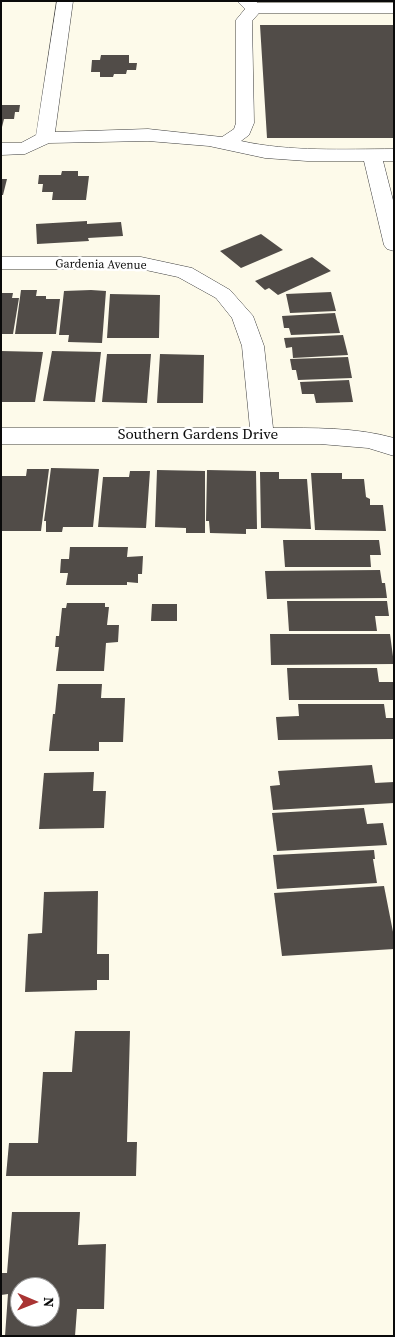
<!DOCTYPE html>
<style>
body{margin:0}
#map{position:relative;width:395px;height:1337px;overflow:hidden;background:#fdfaea;font-family:"Source Serif 4",serif}
canvas{display:block}
.frame{position:absolute;inset:0;border:2px solid #0a0a0a;pointer-events:none}
.north{position:absolute;left:10px;top:1277px;width:50px;height:50px;box-sizing:border-box;background:#fff;border:1px solid #9d9d9d;border-radius:50%;rotate:91deg;font-size:14px;font-weight:700;line-height:20px;text-align:center;color:#0a0a0a}
.north::after{content:'';display:block;margin:auto;width:18px;height:22px;background:#a93433;clip-path:polygon(50% 0,100% 100%,50% 72%,0 100%)}
</style>
<div id="map">
<canvas width="395" height="1337"></canvas>
<div class="frame"></div>
<div class="north">N</div>
</div>
<script>
const g = document.querySelector('canvas').getContext('2d');
g.lineJoin = 'round';
function fillPath(path, color) { g.fillStyle = color; g.fill(path, 'evenodd'); }
function strokePath(path, color, width, dash) { g.strokeStyle = color; g.lineWidth = width; g.lineCap = dash ? 'butt' : 'round'; g.setLineDash(dash || []); g.stroke(path); }
function write(font, color, halo, rows, align = 'center') {
  g.font = font + ' "Source Serif 4",serif'; g.lineWidth = 5; g.setLineDash([]); g.textBaseline = 'middle'; g.strokeStyle = halo; g.fillStyle = color; for (const [text, x, y, turn = 0] of rows) {
    g.save(); g.translate(x, y); g.rotate((+turn || 0) * Math.PI / 180); g.textAlign = isNaN(turn) ? turn : align; if (halo) g.strokeText(text, 0, 0); g.fillText(text, 0, 0); g.restore();
  }
}
const building = new Path2D(`
 M260 25H394V138H267Z
 M101 55H129V63H137L136 70H127L126 74H114L113 77H100V72H91L92 60H100Z
 M1 105H20L19 112H15L14 119H4L2 127Z
 M62 171H78V176H89L86 200H52L53 192H42L43 184H38L39 175H61Z
 M1 179H7L3 195H1Z
 M87 221V224L121 222 123 236 88 238 89 241 37 244 36 224Z
 M261 234 283 250 241 268 220 251Z
 M312 257 331 271 278 295 269 288 265 290 255 281Z
 M21 290H37L36 296H46V299H60L56 334H15Z
 M91 290 106 291 102 343 68 342 69 335H59L64 291Z
 M331 292 336 311 290 313 286 294Z
 M1 293H13L12 298H19L13 334H1Z
 M110 294 160 295 159 338H107Z
 M335 313 340 333 291 335 289 328H284L282 316Z
 M343 335 348 355 293 358 292 347 286 348 284 338Z
 M1 351 43 352 35 402H1Z
 M52 351 101 352 95 402 43 401Z
 M107 354H151L147 403 102 402Z
 M160 354 204 355 203 403H157Z
 M348 357 352 378 298 380 296 370H292L290 359Z
 M349 380 353 402 316 403 314 394H302L300 382Z
 M51 468 99 469 93 527H63L62 532H46V521H44Z
 M27 469H49L41 531H1V476H26Z
 M157 470 205 471V533H186V528L155 527Z
 M207 470 256 471 257 529H246V534L210 533 209 521H206Z
 M130 471H150L146 528 98 527 103 477H129Z
 M260 472H279V479H307L311 529 261 528Z
 M311 473H342V479H364L366 497 370 499V505H383L386 531 315 530Z
 M283 540H379L381 555H370L371 567H285Z
 M70 547H128L127 557 143 556 142 574H138V583L127 582V585H66L68 573H60L61 559H69Z
 M380 570 382 583H385L387 598 267 599 265 571Z
 M287 601H387L389 616H375L377 631H289Z
 M67 603H105V607H109L107 625H119L118 642 106 643 104 671H56L59 647H55L56 636H59L62 608H66Z
 M152 604H177V621H151Z
 M270 634H390L394 664 271 665Z
 M287 668H377L379 682H394V700H289Z
 M58 684H102L101 698H125L123 742H99V751H49L53 714H55Z
 M298 704H384L386 718H394V739L278 740 276 717 299 716Z
 M372 765 375 783 394 782V803L273 810 270 786 280 785 278 771Z
 M94 772 93 791H106L104 828 39 829 44 773Z
 M364 808 367 824 383 823 387 845 277 851 272 813Z
 M374 850 375 859H373L377 883 277 889 273 855Z
 M384 886 394 937V949L282 956 274 893Z
 M98 891 97 954H109V980H97V990L25 992 28 934 42 933 44 892Z
 M75 1031H130L127 1142H137L136 1176H6L9 1143H38L43 1072H72Z
 M12 1212H80L78 1245 106 1244 104 1309H77L75 1336H5L8 1294 1 1295V1279L2 1273H7ZM20 1287H50V1317H20Z`);
const minor = new Path2D(`
 M57 1H73L55 132 148 129 222 137 234 129 236 123V20L245 9 237 1H255L258 3H394V13H259L252 21 254 123 249 135 241 141C291 152 343 149 394 149V161H383L394 204V251L387 249 384 245 364 161H307L265 158 209 146 148 141 49 143 25 154 1 155V143H21L36 135Z
 M1 257H141L192 268 230 290 253 316 264 346 273 428C313 428 355 427 394 438V456L368 448 320 444H1V428H250L242 346 232 318 216 298 178 277 141 269H1Z`);
const farStreetnames = [
 ["Gardenia Avenue",101,265,1]
];
const streetNames = [
 ["Southern Gardens Drive",198,435]
];
fillPath(building, '#514c48');
strokePath(minor, '#3d3d3d', 1);
fillPath(minor, '#fff');
write('12px', '#0a0a0a', '#fff', farStreetnames);
write('15px', '#0a0a0a', '#fff', streetNames);
</script>
